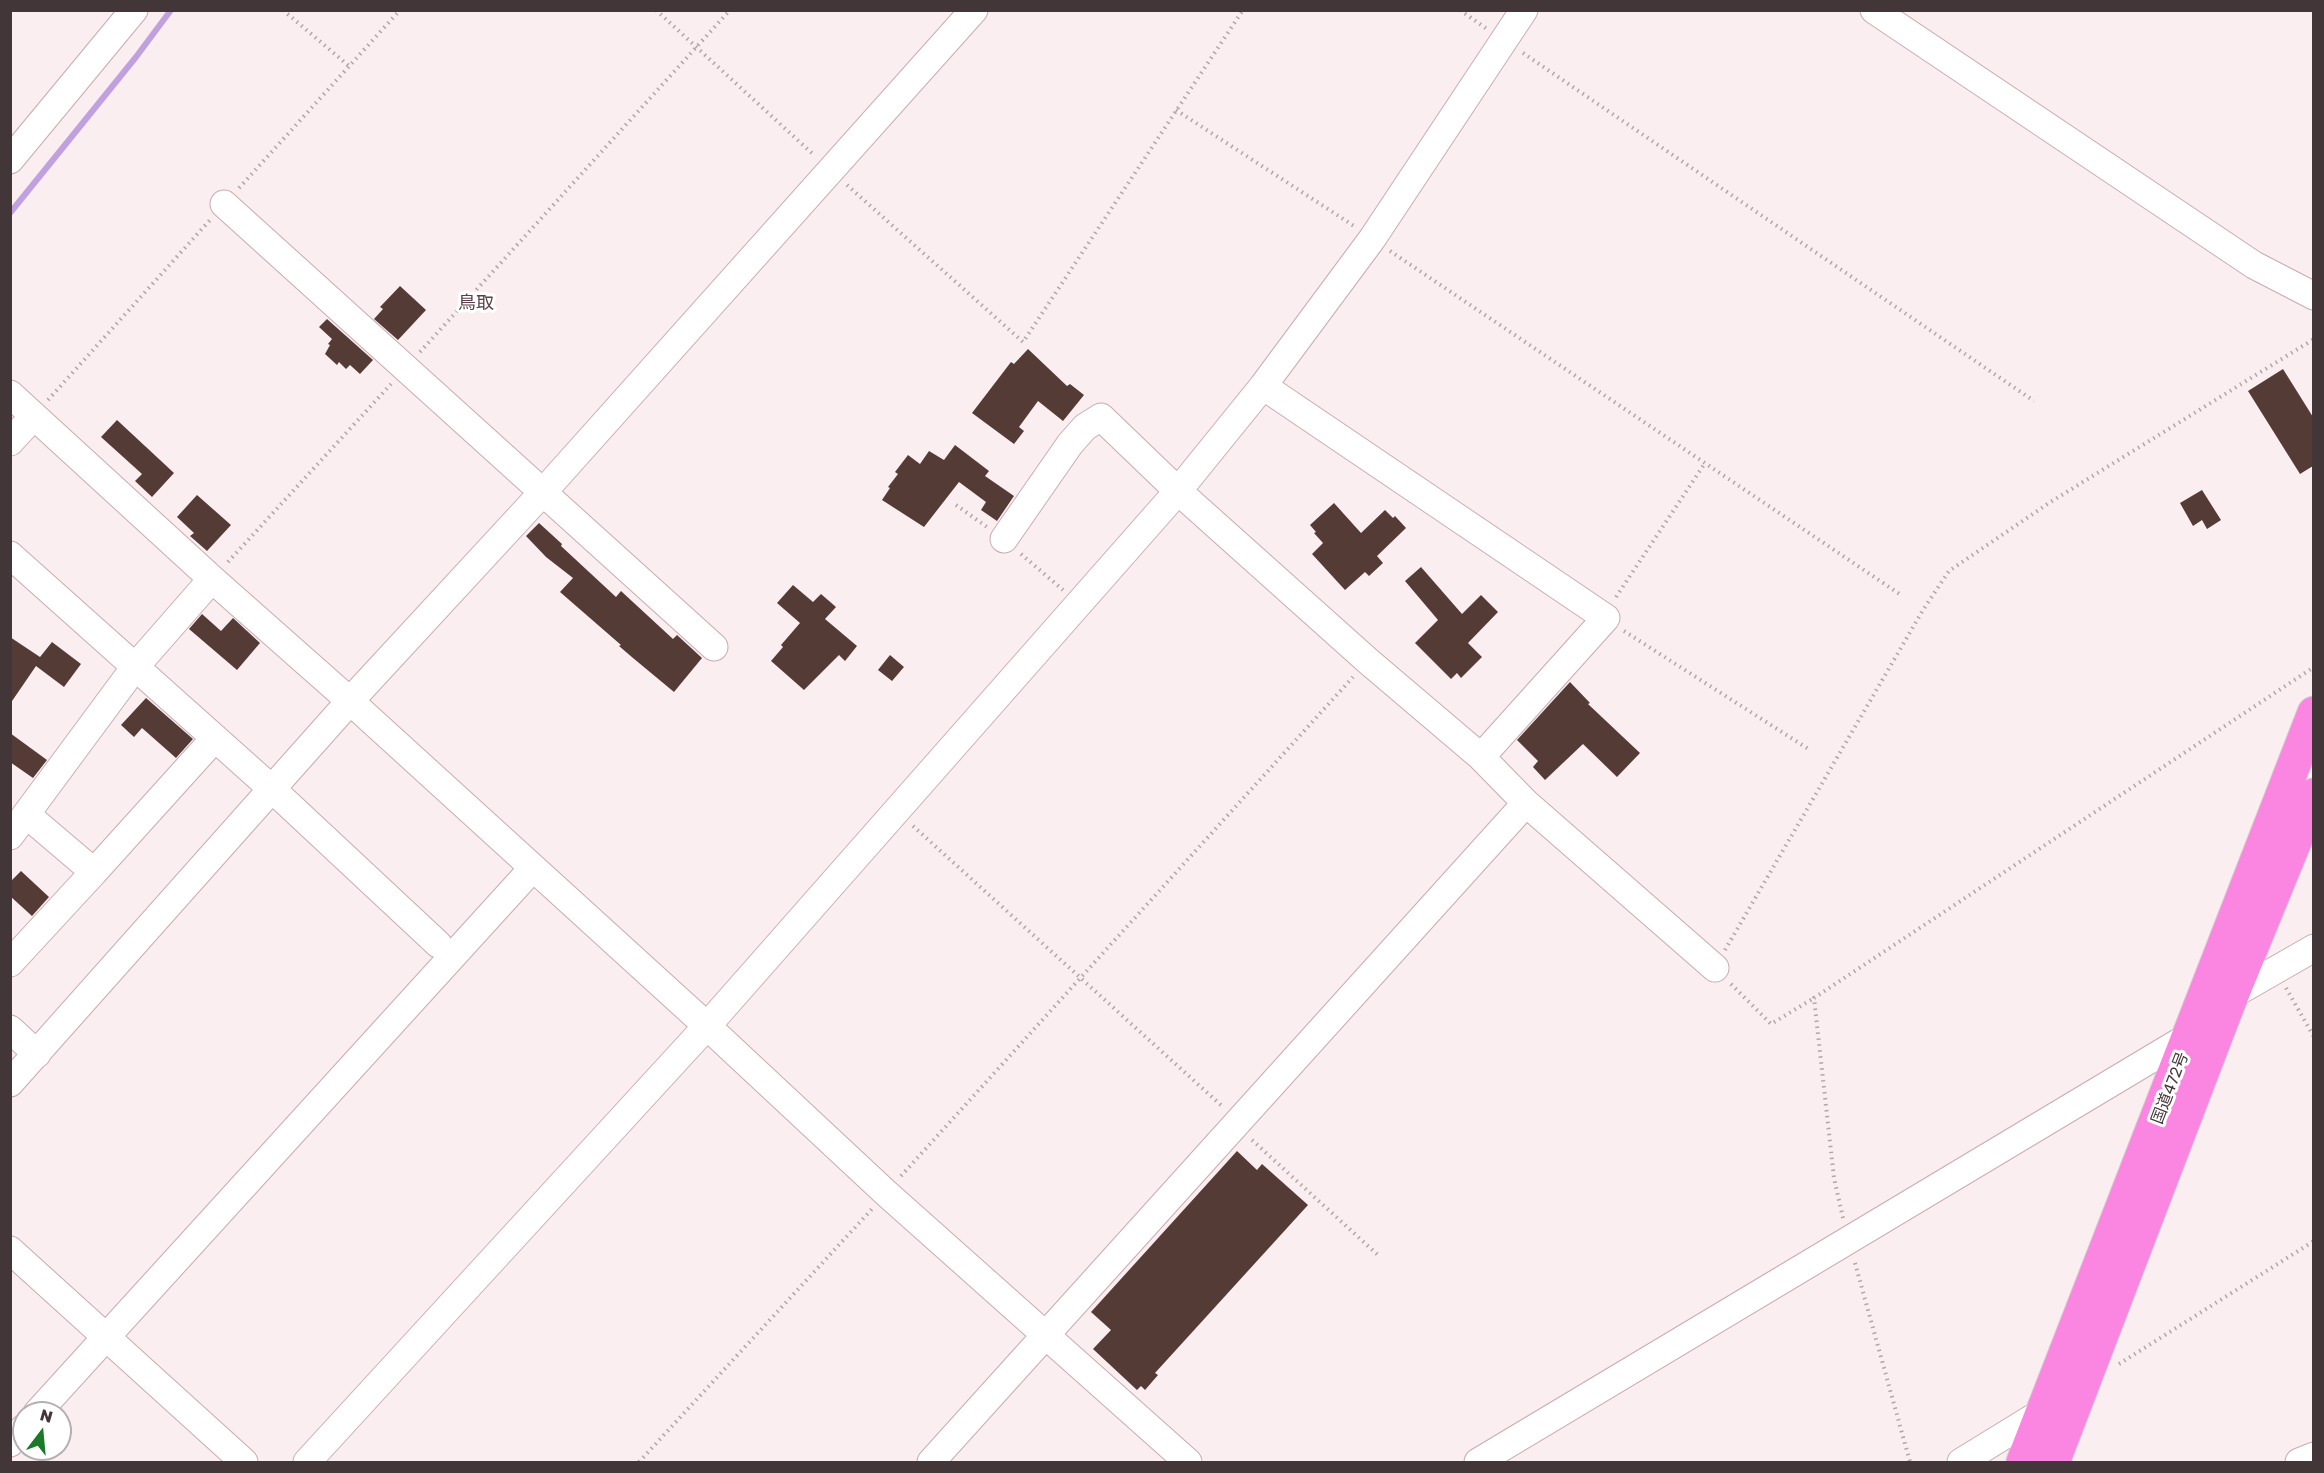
<!DOCTYPE html>
<meta charset="utf-8">
<style>
body{margin:0}
#map{position:relative;width:2324px;height:1473px;overflow:hidden;background:#fbeef0;font-family:"Golos Text",sans-serif}
canvas{display:block}
.frame{position:absolute;inset:0;border:12px solid #433639;pointer-events:none}
.north{position:absolute;left:12px;top:1401px;width:60px;height:60px;box-sizing:border-box;background:#fff;border:2px solid #b4afb0;border-radius:50%;rotate:16deg;font-size:16px;font-weight:700;line-height:24px;text-align:center;color:#433639}
.north::after{content:'';display:block;margin:auto;width:21px;height:27px;background:#1b792a;clip-path:polygon(50% 0,100% 100%,50% 72%,0 100%)}
</style>
<div id="map">
<canvas width="2324" height="1473"></canvas>
<div class="frame"></div>
<div class="north">N</div>
</div>
<script>
const g = document.querySelector('canvas').getContext('2d');
g.lineJoin = 'round';
function strokePath(path, color, width, dash) { g.strokeStyle = color; g.lineWidth = width; g.lineCap = dash ? 'butt' : 'round'; g.setLineDash(dash || []); g.stroke(path); }
function fillPath(path, color) { g.fillStyle = color; g.fill(path, 'evenodd'); }
function write(font, color, halo, rows, align = 'center') {
  g.font = font + ' "Golos Text","Noto Sans JP",sans-serif'; g.lineWidth = 6; g.setLineDash([]); g.textBaseline = 'middle'; g.strokeStyle = halo; g.fillStyle = color; for (const [text, x, y, turn = 0] of rows) {
    g.save(); g.translate(x, y); g.rotate((+turn || 0) * Math.PI / 180); g.textAlign = isNaN(turn) ? turn : align; if (halo) g.strokeText(text, 0, 0); g.fillText(text, 0, 0); g.restore();
  }
}
const stream = new Path2D(`
 M10 213 136 57 171 10`);
const building = new Path2D(`
 M400 286 426 310 398 340 374 319 383 309 380 307Z
 M327 319 373 360 360 374 350 365 346 369 339 362 337 365 325 354 330 345 328 344 332 339 319 327Z
 M1028 349 1067 386 1070 384 1084 395 1063 421 1038 401 1019 427 1024 431 1014 444 972 413 1011 362 1014 364Z
 M2283 369 2313 417V466L2300 474 2248 391Z
 M117 420 174 473 152 497 135 481 142 474 101 437Z
 M955 445 989 471 985 476 1014 496 997 521 981 510 986 502 959 482 924 527 882 500 890 488 888 487 898 474 895 472 908 455 920 464 929 451 944 460Z
 M2202 490 2221 520 2207 529 2202 520 2193 526 2180 503Z
 M197 495 231 525 207 551 190 536 194 533 177 517Z
 M1334 503 1361 533 1385 510 1393 518 1395 516 1406 528 1377 556 1383 563 1369 576 1365 572 1345 590 1312 554 1323 543 1314 533 1316 532 1310 525Z
 M539 523 562 544 561 546 616 597 621 591 673 639 677 635 702 658 674 692 633 658 619 646 621 645 560 592 573 578 546 557 526 536Z
 M1421 567 1462 614 1481 595 1498 612 1468 643 1482 657 1461 678 1457 673 1451 679 1415 643 1438 620 1405 581Z
 M793 585 813 602 821 594 836 607 825 619 857 646 845 661 839 655 804 690 771 661 783 647 781 645 800 623 777 603Z
 M202 614 221 631 233 618 260 643 237 670 189 629Z
 M10 637 40 657 52 642 81 664 64 687 36 666 10 704Z
 M890 655 904 667 892 681 878 670Z
 M1570 682 1590 703 1588 704 1640 753 1617 777 1583 744 1545 780 1533 767 1538 761 1517 740Z
 M146 698 193 739 176 758 142 728 134 737 121 725Z
 M10 733 47 760 33 778 10 762Z
 M21 871 49 897 32 916 10 896V882Z
 M1237 1151 1257 1170 1262 1164 1308 1205 1155 1373 1158 1375 1145 1390 1141 1386 1137 1390 1093 1349 1111 1330 1091 1312Z`);
const path = new Path2D(`
 M283 10 349 66
 M656 10 815 156
 M1460 10 1487 29
 M1523 53 2034 401
 M1176 110 1354 226
 M847 185 1023 342 1243 10
 M239 188 400 10
 M1390 251 1901 595
 M420 352 730 10
 M48 400 210 220
 M956 505 987 527
 M1021 554 1063 590
 M228 562 391 384
 M1616 597 1705 463
 M1624 631 1810 750
 M913 826 1223 1107
 M1725 950 1923 610 1949 571 2049 503 2314 339
 M1731 984 1771 1024 1814 998
 M2286 988 2314 1037
 M1252 1140 1379 1256
 M901 1176 1353 677
 M1843 1218 1834 1178 1814 998 2314 667
 M1855 1263 1910 1462
 M2119 1364 2314 1241
 M639 1462 872 1209`);
const minor = new Path2D(`
 M1874 10 2254 265 2314 296
 M10 160 134 10
 M224 204 714 647
 M1263 386 1606 618 1481 757
 M10 394 212 579 350 701 707 1026 886 1193 1188 1462
 M10 442 34 416
 M1004 539 1070 444 1085 427 1101 417 1178 491 1368 661 1481 757 1526 803 1715 968
 M10 555 272 789 438 944
 M10 836 135 667 212 579
 M94 872 215 738
 M10 963 94 872 27 815
 M2232 995 2314 948
 M10 1029 37 1054
 M10 1083 350 701 544 491 974 10
 M10 1250 244 1462
 M37 1413 532 869
 M10 1443 24 1428
 M307 1462 707 1026 1178 491 1263 386 1372 239 1524 10
 M931 1462 1526 803
 M1478 1462 2191 1035
 M1961 1462 2044 1411
 M2299 1462 2314 1456`);
const highway = new Path2D(`
 M2023 1462 2314 713
 M2053 1462 2228 1005 2314 795`);
const streetNames = [
 ["国道472号",2170,1088,-69]
];
const neighbourhoodNames = [
 ["鳥取",476,303]
];
strokePath(stream, '#c1a0df', 6);
fillPath(building, '#543b36');
strokePath(minor, '#c9abb1', 29);
strokePath(highway, '#d2cfcf', 35);
strokePath(path, '#b2a5a8', 4, [1.5, 4.5]);
strokePath(minor, '#fff', 27);
strokePath(highway, '#fb86e1', 33);
write('16px', '#433639', '#fff', streetNames);
write('18px', '#5a4046', '#fff', neighbourhoodNames);
</script>
